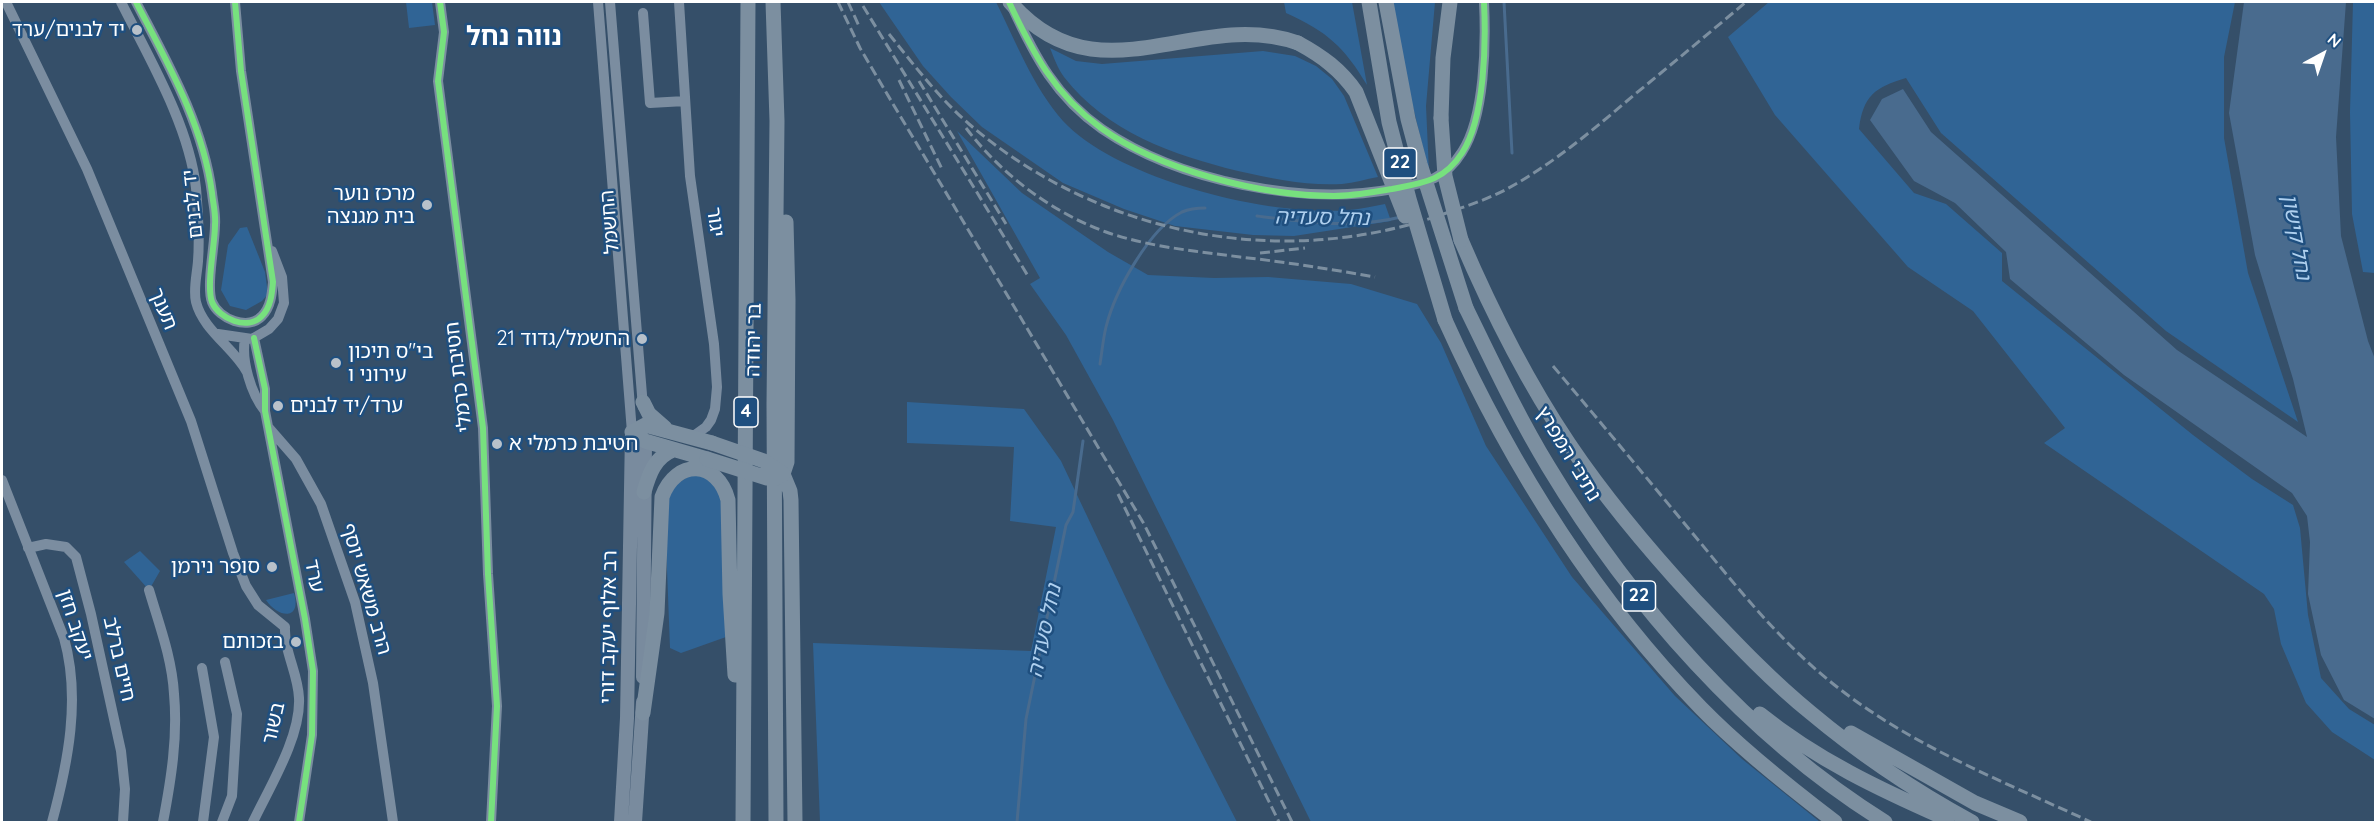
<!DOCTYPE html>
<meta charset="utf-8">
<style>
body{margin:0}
#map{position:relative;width:2377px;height:824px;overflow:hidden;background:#354f69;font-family:Quicksand,sans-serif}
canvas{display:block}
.frame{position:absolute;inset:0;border:3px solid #fff;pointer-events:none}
.north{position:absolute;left:2293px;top:24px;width:60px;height:60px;-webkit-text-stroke:4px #1f4f7f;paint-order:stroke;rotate:40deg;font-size:16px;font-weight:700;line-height:24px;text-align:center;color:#fff}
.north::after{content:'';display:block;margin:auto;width:21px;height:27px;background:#fff;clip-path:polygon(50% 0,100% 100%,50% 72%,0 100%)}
</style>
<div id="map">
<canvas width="2377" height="824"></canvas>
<div class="frame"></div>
<div class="north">N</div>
</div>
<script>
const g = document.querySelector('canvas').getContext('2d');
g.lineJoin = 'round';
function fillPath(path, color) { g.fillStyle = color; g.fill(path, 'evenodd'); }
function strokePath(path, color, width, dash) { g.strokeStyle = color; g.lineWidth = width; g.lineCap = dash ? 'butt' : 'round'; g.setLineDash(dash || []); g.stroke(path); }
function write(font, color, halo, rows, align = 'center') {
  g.font = font + ' Quicksand,"Noto Sans Hebrew",sans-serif'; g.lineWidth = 5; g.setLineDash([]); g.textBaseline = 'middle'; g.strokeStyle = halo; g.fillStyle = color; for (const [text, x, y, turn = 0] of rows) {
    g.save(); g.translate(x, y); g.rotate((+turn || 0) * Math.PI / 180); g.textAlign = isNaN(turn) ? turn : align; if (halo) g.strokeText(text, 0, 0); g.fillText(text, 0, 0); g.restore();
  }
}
const green = new Path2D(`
 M406 2H432L435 25 409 28Z
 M879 2H996C1016 42 1033 87 1063 121 1118 180 1270 217 1349 210 1361 209 1373 206 1385 204L1391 221 1294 236 1253 235 1175 226 1124 209 1063 183 982 127 951 97 923 66Z
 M1284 2H1352L1367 85C1344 47 1328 32 1286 13Z
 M1392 2H1435L1426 106 1429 172 1411 99Z
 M1769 2H2235L2224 57V138L2248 273 2298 422 2166 331 1941 133 1906 78C1875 87 1863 96 1859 129L1914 193 1946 204 2002 253V281L2193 435 2252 479 2293 505 2300 528 2308 615 2321 678 2349 709 2375 725V760L2332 732 2306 703 2281 644 2274 609 2264 594 2044 443 2065 428 1973 311 1908 267 1775 115 1728 37Z
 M2353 2H2375V273L2363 272 2352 214 2350 112Z
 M1050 48 1076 61 1102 64 1263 51 1295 56 1316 66 1332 79 1344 96 1378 177C1366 179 1354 183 1342 184 1307 186 1273 179 1238 171 1173 155 1107 132 1064 77 1058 69 1054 58 1050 48Z
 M957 131 1022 193 1108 252 1148 275 1214 278 1268 277 1351 284 1417 304 1441 343 1486 446 1572 577 1675 696 1742 759 1820 822H1311L1113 420 1066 335 1030 284 1040 278Z
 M247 227 265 272 268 294 262 301 246 310 230 306 221 290 228 245 240 228Z
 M907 402 1024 409 1061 461 1166 683 1237 822H820L813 643 1031 651 1056 527 1010 521 1014 447 907 443Z
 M697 471 721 489 726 637 681 653 670 648 665 517 669 489Z
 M140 551 160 571 149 590 124 562Z
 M294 593C302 620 279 619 266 600Z`);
const water = new Path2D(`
 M2244 2H2346L2336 137 2341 236 2368 341 2375 359V719L2344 700 2321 655 2308 594 2310 542 2307 516 2292 493 2124 375 2010 279 2006 252 1955 203 1914 181 1870 120 1882 99 1903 89 1931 132 2177 350 2307 437 2293 379 2255 255 2229 113Z`);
const stream = new Path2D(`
 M1504 2 1512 153
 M1257 216C1305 222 1353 229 1401 217
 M1100 364C1102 352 1103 339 1106 327 1115 291 1149 229 1182 212 1189 209 1196 208 1205 208
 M1017 822 1026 719 1066 525 1073 512 1083 441`);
const minor = new Path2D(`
 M6 2 87 169 191 421 233 553 246 586 258 605 285 627
 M121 2C149 58 189 125 196 188 198 212 200 237 198 261 197 275 193 289 196 302 203 330 234 348 247 372
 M136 2C167 62 203 124 212 193 213 203 216 214 215 225 215 244 206 286 212 302 219 319 248 331 262 316 271 307 272 293 273 282L241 71 235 2
 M440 2 444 32 438 81 483 428 488 574 497 706 491 822
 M598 2 632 432
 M610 2 643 407
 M679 2 690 176 714 344 717 387 715 409 711 420 706 427 692 437
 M1012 7C1035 57 1056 97 1102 129 1178 181 1303 206 1393 189 1423 183 1444 181 1462 152 1485 117 1486 43 1484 2
 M643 13 650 103 685 101
 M218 334 252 339 269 329 278 319 284 303 282 277 272 251
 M254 338 265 389V411L305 619 313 671 312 735 299 822
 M245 339C241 360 251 394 265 411
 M269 428 296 459 321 504 355 602 373 683 393 822
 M2 480 64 638C81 698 68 763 52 822
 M28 548 46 544 66 547 76 557 91 614 121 751 125 789 123 822
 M149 590C159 624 172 658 174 694 178 737 171 780 163 822
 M202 668 214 737 203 822
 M222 822 232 796 237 714 225 662
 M253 822C269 788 301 737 299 698 298 673 284 652 285 627`);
const major = new Path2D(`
 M643 677 645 441
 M621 822 627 718 632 432
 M635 822 643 702`);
const highway = new Path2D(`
 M773 2 777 121 774 404 776 822
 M1010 2C1098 104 1196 7 1298 43
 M1441 118 1443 58 1450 2
 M786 222 788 300 787 462 783 474 790 491 791 500 795 822
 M1461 240C1491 310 1526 380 1569 444 1606 499 1649 550 1694 599 1731 638 1769 679 1811 713 1860 754 1915 791 1972 822
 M1466 308C1492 361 1517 415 1548 466 1631 604 1748 737 1885 822
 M1445 320C1509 462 1591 595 1701 708 1741 749 1789 787 1835 822
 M643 402 649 414 665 428
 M707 459 645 441 632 432 645 425 712 443
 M644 492C649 474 655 457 673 450
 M643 713 657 613 662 497C676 458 718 460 728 500L730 594 735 675
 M1760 714C1817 760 1881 790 1947 819
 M1851 733 1975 803 2020 822
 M743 822 748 2`);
const rail = new Path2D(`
 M838 2 860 48 893 104 1144 524 1292 822
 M848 2 859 26
 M863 6 1028 276
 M889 34C914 65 939 98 969 124 1101 237 1286 272 1449 212 1468 206 1487 199 1505 190 1552 165 1594 129 1634 95 1672 64 1709 33 1746 2
 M899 80 942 169
 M919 81 1006 224
 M966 128C1001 174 1051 212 1106 232 1149 247 1195 251 1240 257 1285 262 1330 269 1375 277
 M1260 253 1305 248
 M1553 366C1602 424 1650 482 1699 541 1740 591 1781 642 1832 683 1909 745 2002 781 2091 822
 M1118 494 1279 822`);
const highwayBridge = new Path2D(`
 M1369 2 1389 122 1409 199 1445 320
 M1386 2 1408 119 1420 164 1466 308
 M1298 43C1322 56 1341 70 1356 92L1405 216
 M1441 118 1445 176 1461 240
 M707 459 767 478H776L783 474 764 461 712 443`);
const cycleway = new Path2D(`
 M136 2C167 62 203 124 212 193 213 203 216 214 215 225 215 244 206 286 212 302 219 319 248 331 262 316 271 307 272 293 273 282L241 71 235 2
 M440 2 444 32 438 81 483 428 488 574 497 706 491 822
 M1009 2C1033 53 1054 94 1101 128 1159 170 1262 196 1334 196 1354 196 1373 192 1392 189 1423 183 1444 181 1462 153 1485 118 1486 43 1484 2
 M254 338 265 389V411L305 619 313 671 312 735 299 822`);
const markers = [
 [137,30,6,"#b8c1ca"],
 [427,205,6,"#b8c1ca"],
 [642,339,6,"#b8c1ca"],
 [336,363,6,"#b8c1ca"],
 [278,406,6,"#b8c1ca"],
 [497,444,6,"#b8c1ca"],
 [272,567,6,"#b8c1ca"],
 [296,642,6,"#b8c1ca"]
];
const shields = [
 [1400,163,33],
 [746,412,24],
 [1639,596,33]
];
const shieldNames = [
 ["22",1400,163],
 ["4",746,412],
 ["22",1639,596]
];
const poiNames = [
 ["יד לבנים/ערד",125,30],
 ["מרכז נוער",415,194],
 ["בית מגנצה",415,217],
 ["החשמל/גדוד 21",630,339],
 ["בי\"ס תיכון",348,352,"left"],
 ["עירוני ו",348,375,"left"],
 ["ערד/יד לבנים",290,406,"left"],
 ["חטיבת כרמלי א",509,444,"left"],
 ["סופר נירמן",260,567],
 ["בזכותם",284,642]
];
const streetNames = [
 ["יד לבנים",193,204,-96],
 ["החשמל",610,222,-95],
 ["יגור",715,222,82],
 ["תענך",163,309,68],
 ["בר יהודה",754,340,-89],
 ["חטיבת כרמלי",459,377,-97],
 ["נתיבי המפרץ",1568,454,59],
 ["ערד",314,576,79],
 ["הרב משאש יוסף",366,589,74],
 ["יעקב חזן",75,625,72],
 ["רב אלוף יעקב דורי",609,627,-89],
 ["חיים ברלב",119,659,77],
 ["בשור",274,723,-77]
];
const waterNames = [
 ["נחל סעדיה",1322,218,1],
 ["נחל קישון",2296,237,80],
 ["נחל סעדיה",1045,631,-78]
];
const districtNames = [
 ["נווה נחל",514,37]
];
fillPath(green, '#306495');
fillPath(water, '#496b8e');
strokePath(stream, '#496b8e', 3);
strokePath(minor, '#7b8da0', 10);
strokePath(major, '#798b9e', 14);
strokePath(highway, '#7c8fa0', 15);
strokePath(rail, '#7c8fa0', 3, [10, 4.5]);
strokePath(highwayBridge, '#7c8fa0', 15);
strokePath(cycleway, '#77e17e', 6);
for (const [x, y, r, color] of markers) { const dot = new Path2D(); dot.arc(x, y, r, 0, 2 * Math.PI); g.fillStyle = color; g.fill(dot); strokePath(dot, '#1f4f7f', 2); }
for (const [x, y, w] of shields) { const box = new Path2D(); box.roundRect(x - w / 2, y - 15, w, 30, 4.5); g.fillStyle = '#1f4f7f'; g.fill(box); strokePath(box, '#fff', 1.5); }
write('bold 18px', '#fff', null, shieldNames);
write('20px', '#fff', '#1f4f7f', poiNames, 'right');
write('20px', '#fff', '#1f4f7f', streetNames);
write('italic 21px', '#afd0ef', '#1f4f7f', waterNames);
write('bold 26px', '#fff', '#1f4f7f', districtNames);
</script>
